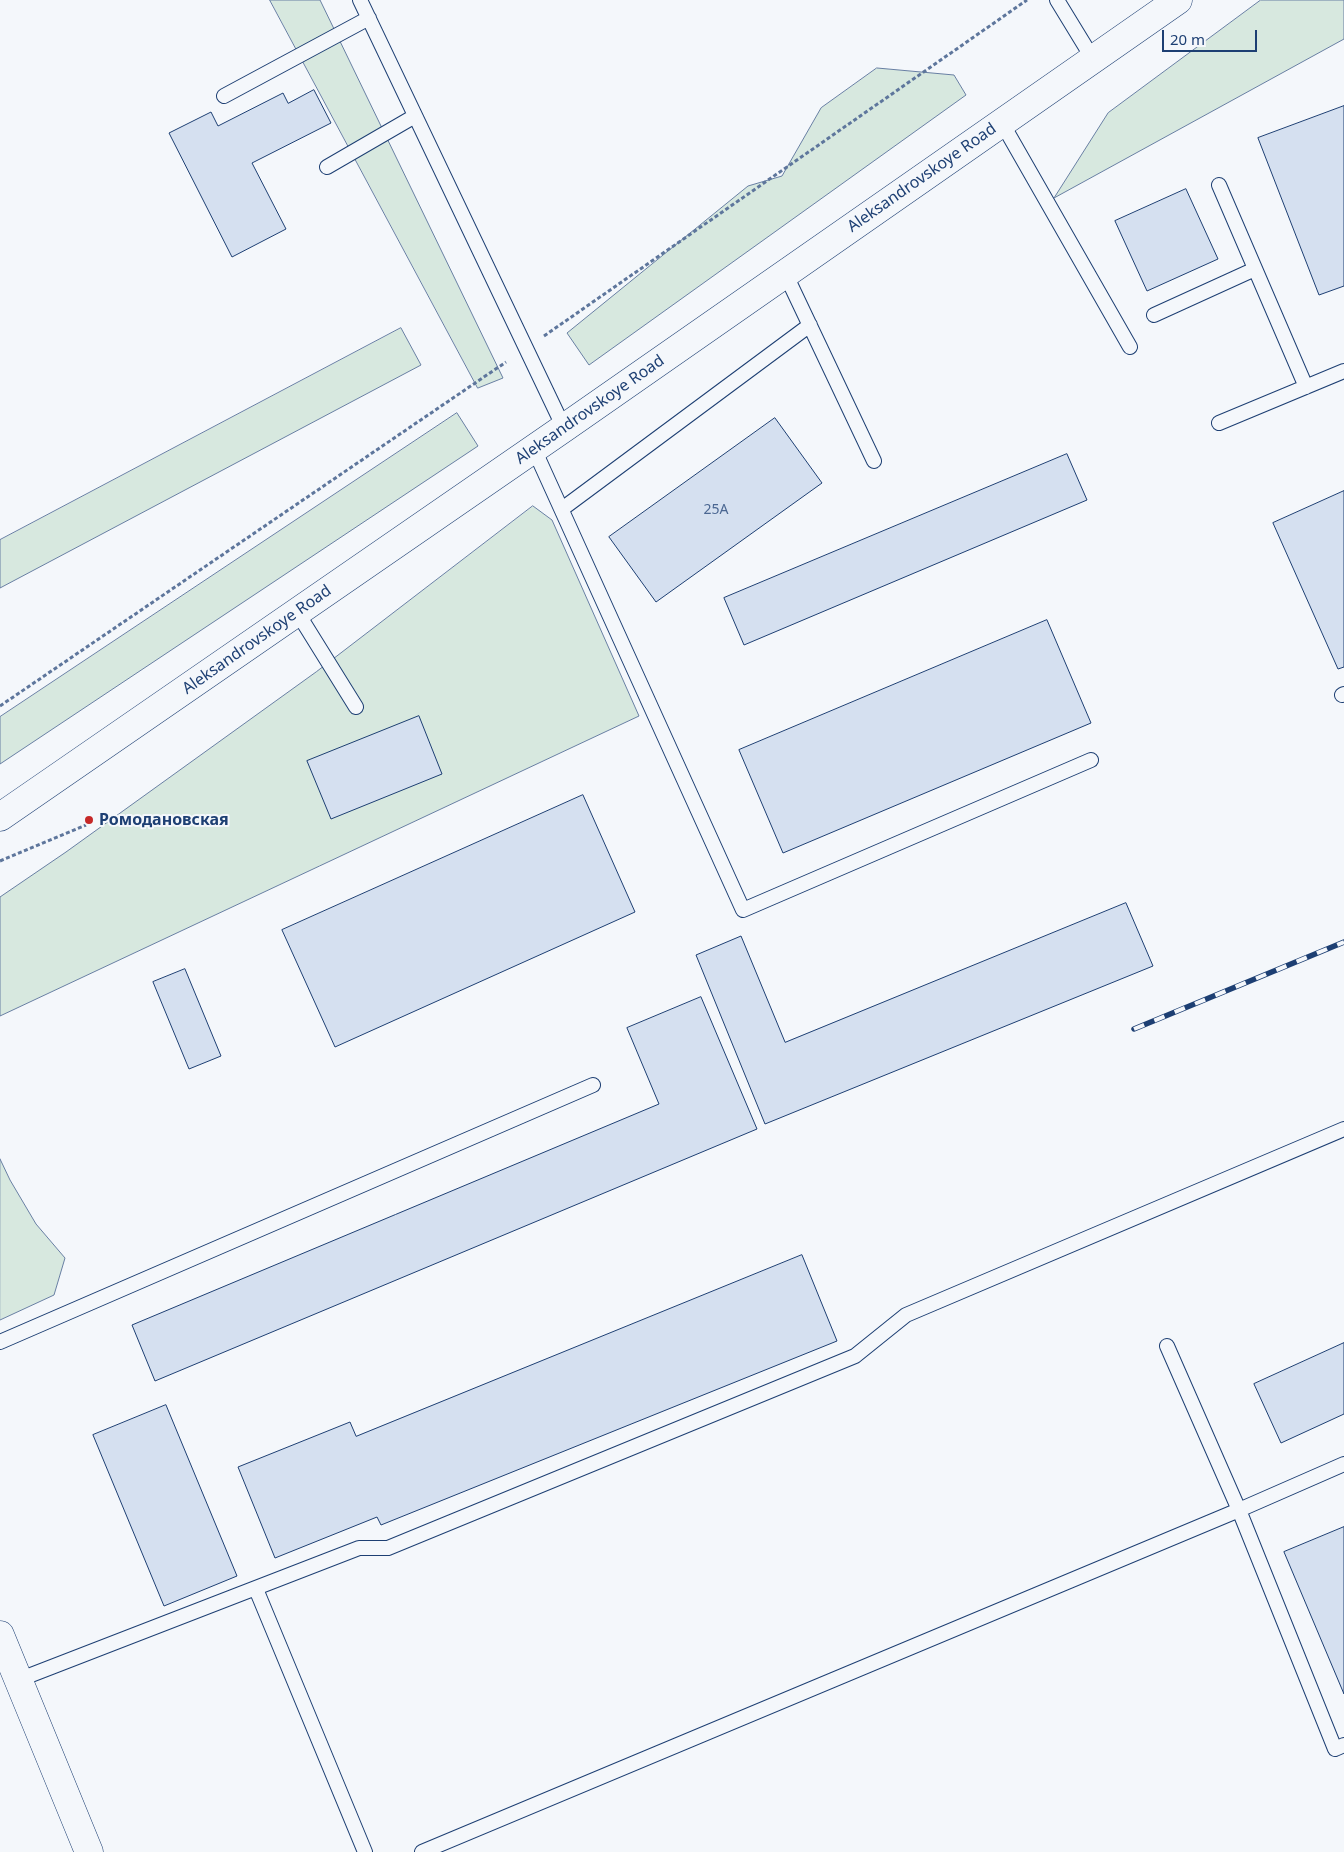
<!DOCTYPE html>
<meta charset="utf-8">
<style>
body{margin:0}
#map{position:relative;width:1344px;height:1852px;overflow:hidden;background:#f4f7fb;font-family:"Noto Sans",sans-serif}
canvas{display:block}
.scale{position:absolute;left:1162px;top:30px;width:95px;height:22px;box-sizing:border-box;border:2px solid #1d3f73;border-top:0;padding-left:6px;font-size:15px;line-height:18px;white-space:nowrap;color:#1d3f73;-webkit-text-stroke:4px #f4f7fb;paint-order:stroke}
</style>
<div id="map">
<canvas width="1344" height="1852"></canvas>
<div class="scale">20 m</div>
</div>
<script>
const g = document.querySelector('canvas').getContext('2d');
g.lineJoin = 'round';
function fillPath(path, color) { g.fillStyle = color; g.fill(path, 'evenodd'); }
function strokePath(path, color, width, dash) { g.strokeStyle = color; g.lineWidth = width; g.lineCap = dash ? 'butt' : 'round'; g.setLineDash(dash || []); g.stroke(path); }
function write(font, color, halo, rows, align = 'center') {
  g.font = font + ' "Noto Sans",sans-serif'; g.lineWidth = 4; g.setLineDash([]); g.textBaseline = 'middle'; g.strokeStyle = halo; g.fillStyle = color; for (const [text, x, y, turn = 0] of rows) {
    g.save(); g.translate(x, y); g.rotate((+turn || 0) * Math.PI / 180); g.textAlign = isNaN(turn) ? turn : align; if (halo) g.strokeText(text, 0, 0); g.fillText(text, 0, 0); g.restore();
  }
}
const green = new Path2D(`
 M270 0H320L503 378 478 388Z
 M1261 0H1344V39L1054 198 1108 113Z
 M877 68 954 75 966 95 589 365 567 333 748 186 782 176 821 108Z
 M401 328 421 365 0 588V540Z
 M457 413 478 446 0 764V717Z
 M533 506 552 520 639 716 0 1016V897L66 852 316 672Z
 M0 1159 10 1180 36 1224 65 1258 54 1295 0 1320Z`);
const building = new Path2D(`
 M314 90 331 123 252 163 286 229 232 257 169 133 211 112 218 126 283 93 288 103Z
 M1344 106V286L1319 295 1258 138Z
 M1186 189 1218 259 1147 291 1115 221Z
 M775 418 822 483 656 602 609 537Z
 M1067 454 1087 500 744 645 724 598Z
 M1344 491V667L1338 669 1273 523Z
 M1047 620 1091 723 783 853 739 750Z
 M419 716 442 774 331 819 307 761Z
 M583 795 635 912 335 1047 282 930Z
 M1126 903 1153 966 765 1124 696 955 741 936 785 1042Z
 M185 969 221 1056 189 1069 153 982Z
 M701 997 757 1129 155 1381 132 1325 659 1104 627 1028Z
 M802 1255 837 1341 381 1525 377 1517 275 1558 238 1467 350 1422 356 1436Z
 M1344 1343V1414L1281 1443 1254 1384Z
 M166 1405 237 1576 164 1606 93 1435Z
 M1344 1527V1694L1284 1552Z`);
const path = new Path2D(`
 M544 336 1027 0
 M0 706 506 362
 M0 861 86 825`);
const service = new Path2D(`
 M360 0 564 428
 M1057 0 1093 59
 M224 96 369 18
 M1002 123 1130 347
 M327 167 415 116
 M1219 185 1306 387
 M785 273 874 461
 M1154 315 1255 269
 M1219 423 1344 371
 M534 449 743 910 1091 760
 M562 509 810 325
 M297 612 356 707
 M1342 695 1344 694
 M0 1342 593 1085
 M1167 1346 1239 1510 1344 1464
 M256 1589 365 1852
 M18 1680 359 1548H388L855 1356 906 1315 1344 1129
 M422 1852 1239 1510 1335 1749 1344 1745`);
const secondary = new Path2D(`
 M0 817 564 428 1178 0`);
const primary = new Path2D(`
 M0 1635 89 1852`);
const rail = new Path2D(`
 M1134 1029 1344 942`);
const markers = [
 [89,820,5,"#c62828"]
];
const numberNames = [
 ["25А",716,510]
];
const streetNames = [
 ["Aleksandrovskoye Road",922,178,-35],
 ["Aleksandrovskoye Road",590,410,-35],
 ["Aleksandrovskoye Road",257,640,-35]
];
const poiNames = [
 ["Ромодановская",99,820]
];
fillPath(green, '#d7e8df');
strokePath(green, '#687fa3', 1);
fillPath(building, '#d5e0f0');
strokePath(building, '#1d3f73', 1);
strokePath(service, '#1d3f73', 16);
strokePath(secondary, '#1d3f73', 29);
strokePath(primary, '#1d3f73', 29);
strokePath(path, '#5e769c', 3, [4, 2.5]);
strokePath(service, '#f4f7fb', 14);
strokePath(secondary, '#f4f7fb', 28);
strokePath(primary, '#f4f7fb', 28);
strokePath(rail, '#1d3f73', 5.5);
strokePath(rail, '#f4f7fb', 4, [11]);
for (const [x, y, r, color] of markers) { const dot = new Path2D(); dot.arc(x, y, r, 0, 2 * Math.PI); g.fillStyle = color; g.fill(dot); strokePath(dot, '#f4f7fb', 2); }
write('14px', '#4b6792', null, numberNames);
write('16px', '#1d3f73', '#f4f7fb', streetNames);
write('bold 16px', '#1d3f73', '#f4f7fb', poiNames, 'left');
</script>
